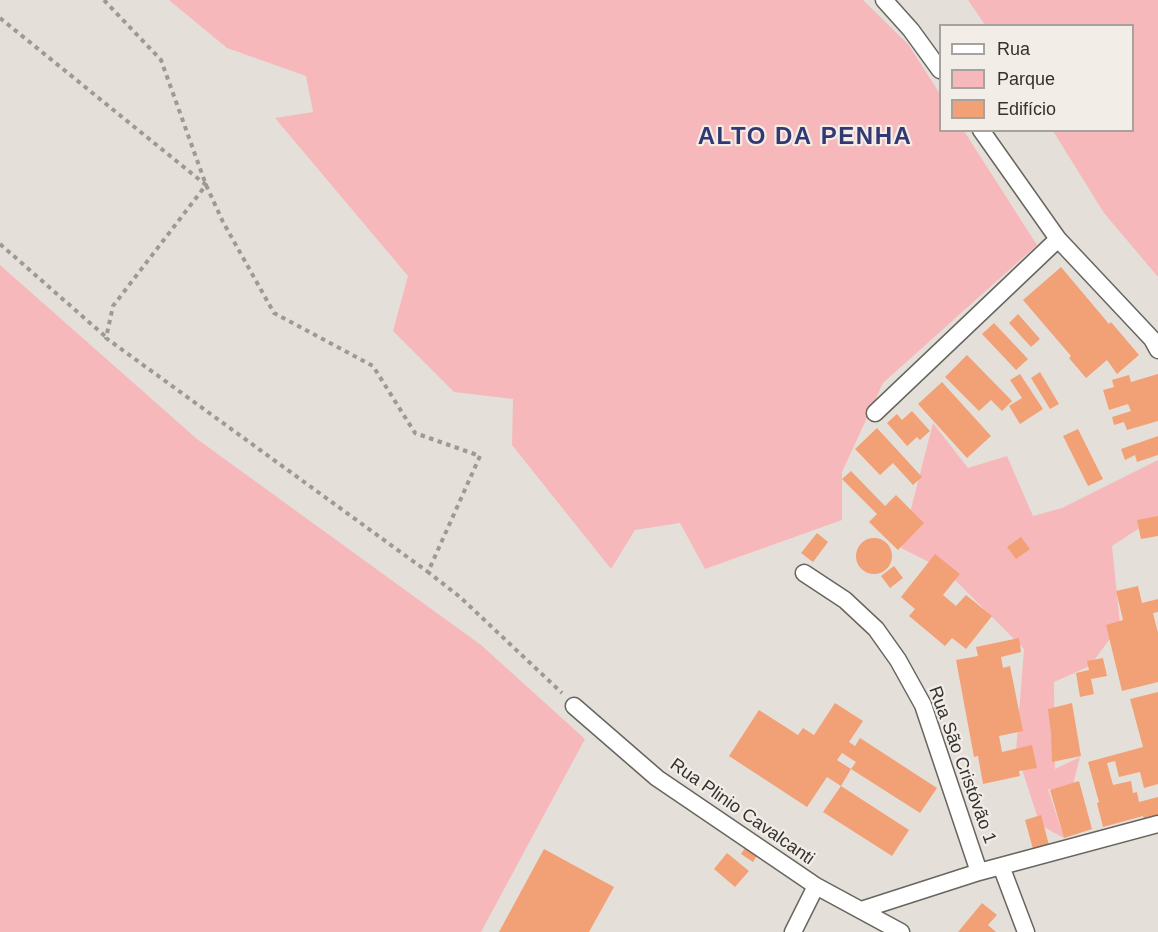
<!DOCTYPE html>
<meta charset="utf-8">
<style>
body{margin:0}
#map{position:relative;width:1158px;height:932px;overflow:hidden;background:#e4e0d9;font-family:Helvetica,sans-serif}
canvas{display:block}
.legend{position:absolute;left:939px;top:24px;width:195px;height:108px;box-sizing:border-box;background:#f2ede7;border:2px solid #a6a29e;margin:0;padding:8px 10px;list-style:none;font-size:18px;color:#343230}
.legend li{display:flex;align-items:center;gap:12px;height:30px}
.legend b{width:30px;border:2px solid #a6a29e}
</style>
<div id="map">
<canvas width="1158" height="932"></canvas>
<ul class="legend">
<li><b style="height:8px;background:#fff"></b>Rua</li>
<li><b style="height:16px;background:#f7b8bb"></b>Parque</li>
<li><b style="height:16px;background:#f2a075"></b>Edifício</li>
</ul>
</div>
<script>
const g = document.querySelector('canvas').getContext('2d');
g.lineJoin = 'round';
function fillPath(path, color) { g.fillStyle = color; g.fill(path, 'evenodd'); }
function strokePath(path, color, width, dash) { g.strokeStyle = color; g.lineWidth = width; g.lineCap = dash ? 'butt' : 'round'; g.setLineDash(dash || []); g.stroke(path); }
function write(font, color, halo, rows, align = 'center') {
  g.font = font + ' Helvetica,sans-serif'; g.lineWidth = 4.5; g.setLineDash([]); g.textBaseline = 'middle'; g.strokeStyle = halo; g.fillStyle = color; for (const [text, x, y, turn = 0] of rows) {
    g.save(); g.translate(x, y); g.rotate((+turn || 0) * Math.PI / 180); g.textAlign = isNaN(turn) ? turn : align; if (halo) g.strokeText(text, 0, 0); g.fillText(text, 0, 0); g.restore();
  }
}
const green = new Path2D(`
 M169 0H863L908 44 940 94V130L964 131 1037 245 883 383 842 472V520L705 569 680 523 635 530 611 569 512 445 513 399 454 392 393 331 408 276 275 118 313 112 306 76 227 48Z
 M968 0H1158V277L1104 213 1053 131 1132 130V26L985 25Z
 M0 265 197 439 481 645 585 739 481 932H0Z
 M933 423 968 468 1007 456 1033 516 1062 508 1158 460V516L1112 546 1120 625 1090 666 1054 682 1055 769 1080 757 1071 793 1048 789 1064 838 1040 825 1016 751 1024 649 945 570 901 548Z`);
const building = new Path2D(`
 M1061 267 1109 324 1111 322 1139 355 1117 374 1107 360 1086 378 1069 358 1071 356 1023 300Z
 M1018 314 1040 339 1031 347 1009 323Z
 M994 323 1028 359 1016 370 982 334Z
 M967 355 1012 401 1002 411 991 400 979 411 945 377Z
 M1040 372 1059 404 1050 409 1031 378Z
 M1020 374 1043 409 1020 424 1009 406 1022 398 1010 380Z
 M1158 374V421L1127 430 1124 422 1114 425 1112 417 1131 411 1128 404 1109 410 1103 390 1114 387 1112 380 1129 375 1131 382Z
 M942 382 991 436 967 458 918 404Z
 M912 411 930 431 920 440 917 437 907 446 887 423 897 414 902 420Z
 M877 428 922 477 913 485 893 463 880 475 855 449Z
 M1078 429 1103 479 1088 486 1063 436Z
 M1158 436V455L1137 462 1135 455 1125 460 1121 449Z
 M851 471 885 506 896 495 924 523 898 550 869 522 877 514 842 479Z
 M1158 516V536L1141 539 1137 520Z
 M817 533 828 542 813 562 801 553Z
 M1021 537 1030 549 1016 559 1007 547Z
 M856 556a18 18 0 1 1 36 0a18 18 0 1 1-36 0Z
 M935 554 960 574 943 595 956 606 966 595 992 616 966 649 952 638 945 646 909 616 915 609 901 597Z
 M894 566 903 578 890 588 881 576Z
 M1138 586 1142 603 1158 599V612L1153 613 1158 633V682L1122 691 1106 625 1123 620 1116 591Z
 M1019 638 1021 652 1001 657 1003 668 1010 666 1023 731 999 736 1002 752 1032 745 1037 768 1019 771 1020 776 983 784 978 756 974 757 956 660 978 656 976 647Z
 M1103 658 1107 676 1091 679 1094 694 1080 697 1076 673 1089 670 1087 661Z
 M1158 692V784L1144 788 1140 772 1119 777 1115 761 1107 763 1113 785 1131 781 1133 793 1137 792 1139 802 1158 797V820L1145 823 1143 816 1103 827 1097 803 1099 802 1088 762 1143 747 1130 699Z
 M835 703 863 721 849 742 855 746 860 738 937 788 920 813 851 769 856 762 842 753 837 760 851 769 841 786 827 777 807 807 729 756 759 710 798 735 803 728 814 735Z
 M1072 703 1081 756 1052 762 1051 733 1048 709Z
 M1079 781 1092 829 1064 838 1050 790Z
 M841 786 909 830 892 856 823 812Z
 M1041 815 1049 845 1033 849 1025 820Z
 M747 845 759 852 753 862 741 854Z
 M544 849 614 887 589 932H499Z
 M727 853 749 871 735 887 714 869Z
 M982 903 997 915 988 925 996 932H958Z`);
const path = new Path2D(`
 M104 0 161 60 206 185 223 222 274 313 373 366 415 433 480 456 428 572 460 597 562 693
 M0 18 206 185 113 306 106 338 428 572
 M0 244 106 337`);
const minor = new Path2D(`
 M884 0 911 30 940 70
 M981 130 1058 239 1152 339 1158 350
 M875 413 1058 239
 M804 573 845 600 876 629 898 660 923 705 979 872
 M574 706 657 778 816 886 901 932
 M1001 866 1026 932
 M861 910 979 872 1158 824
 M793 932 816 886`);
const streetNames = [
 ["Rua São Cristóvão 1",962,765,70],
 ["Rua Plinio Cavalcanti",742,812,35]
];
const districtNames = [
 ["ALTO DA PENHA",805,137]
];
fillPath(green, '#f7b8bb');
fillPath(building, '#f2a075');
strokePath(minor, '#68655f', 19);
strokePath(path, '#9d9a95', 4, [4.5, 4.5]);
strokePath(minor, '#fff', 16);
write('18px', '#343230', '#f2ede7', streetNames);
g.letterSpacing = '1.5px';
write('bold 24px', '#333772', '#f2ede7', districtNames);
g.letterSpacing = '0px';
</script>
